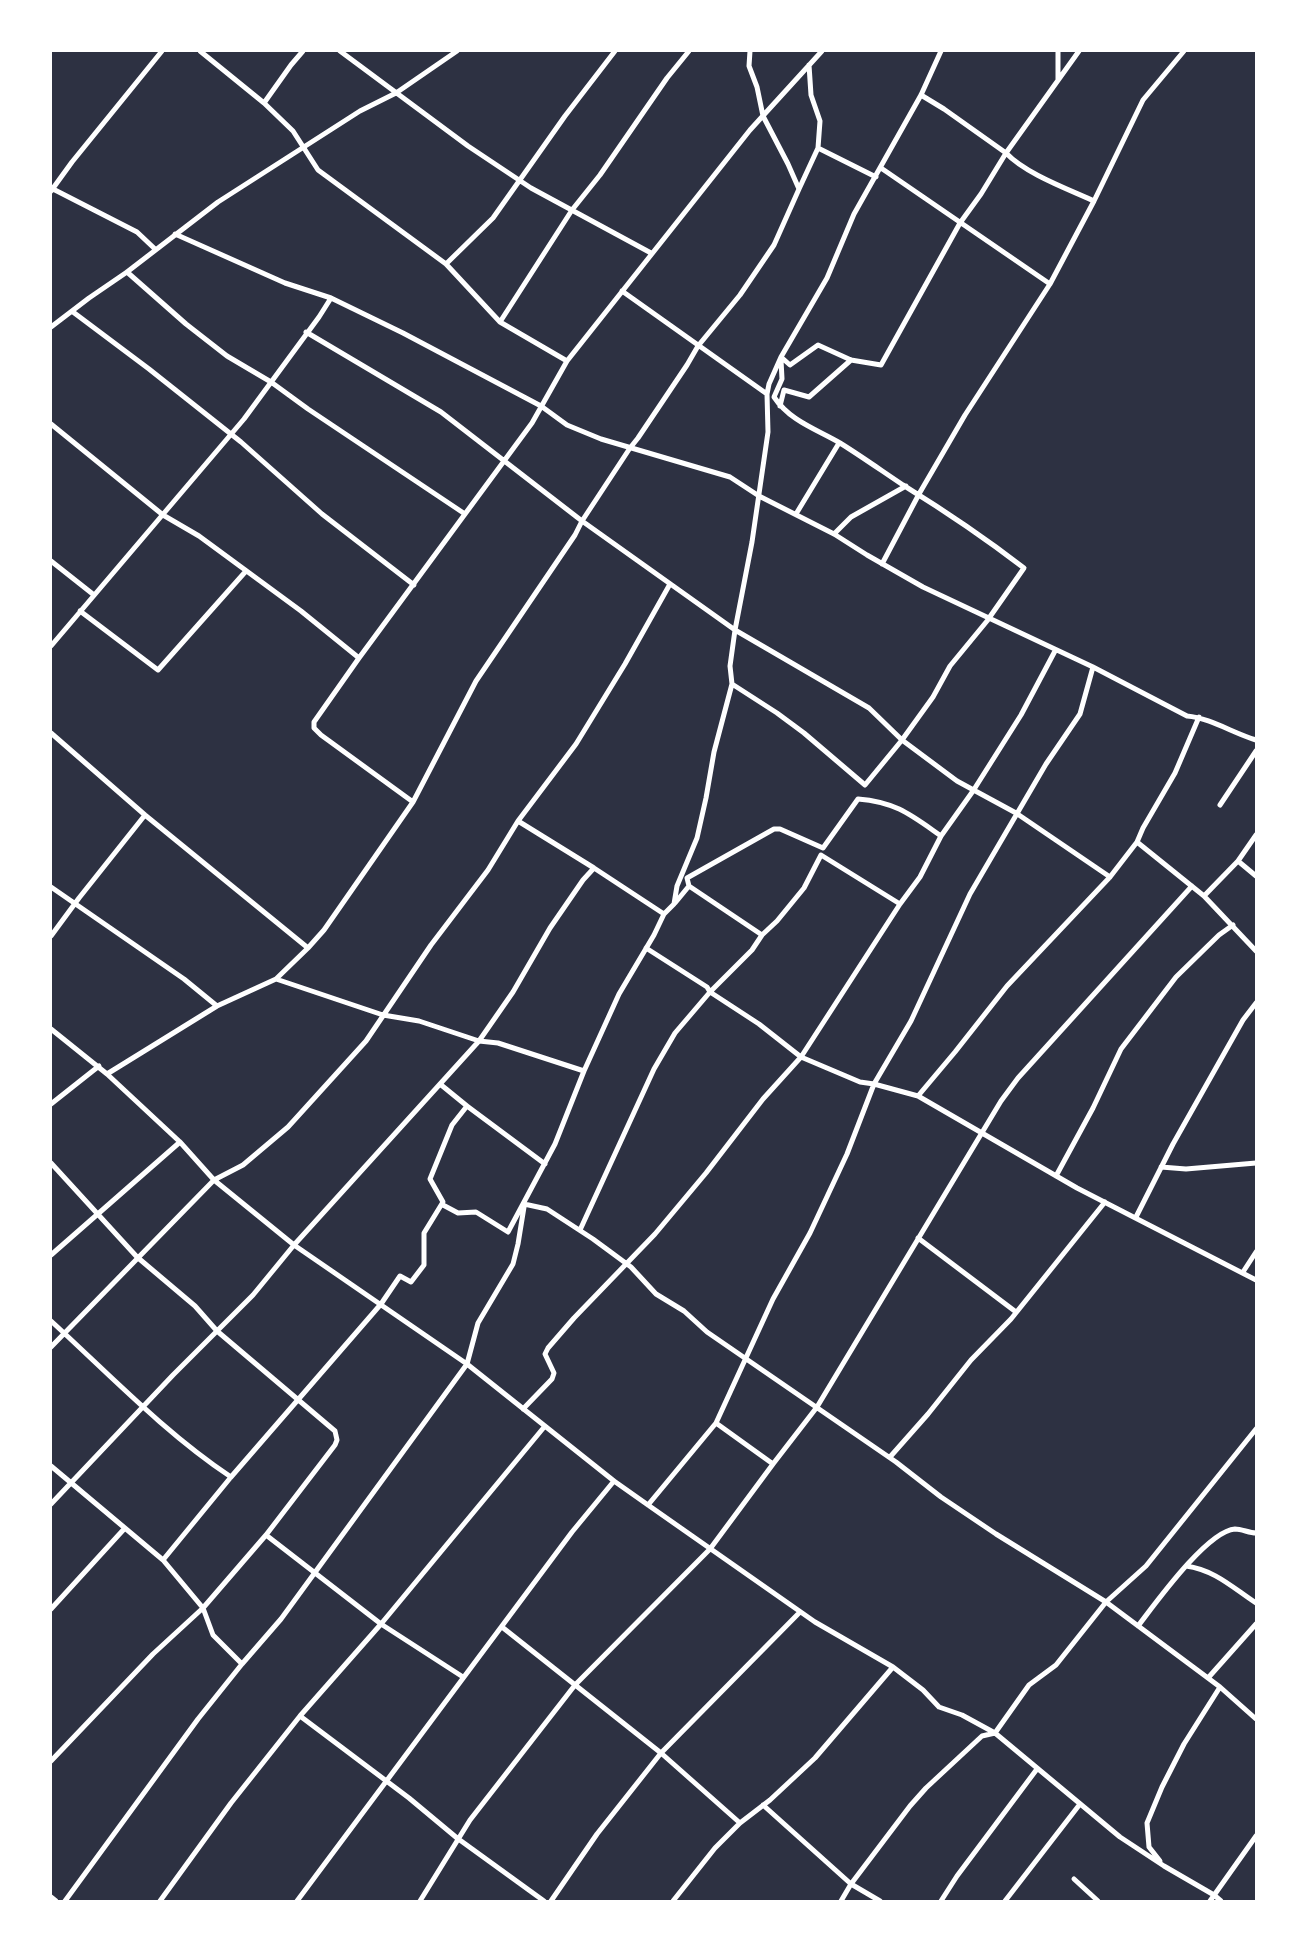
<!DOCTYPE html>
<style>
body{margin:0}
#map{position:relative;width:1307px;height:1952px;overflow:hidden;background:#2d3142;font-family:"Times New Roman",serif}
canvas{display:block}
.frame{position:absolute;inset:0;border:52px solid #fff;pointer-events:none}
</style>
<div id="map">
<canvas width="1307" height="1952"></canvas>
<div class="frame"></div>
</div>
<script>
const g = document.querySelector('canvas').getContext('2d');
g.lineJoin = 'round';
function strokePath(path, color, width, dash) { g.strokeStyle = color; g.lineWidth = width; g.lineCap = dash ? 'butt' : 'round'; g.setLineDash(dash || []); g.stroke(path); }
const minor = new Path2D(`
 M200 51 264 103 293 131 318 170 446 264 500 322 567 361
 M340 51 468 146 531 188 651 253
 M1058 79V51
 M921 95 944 109 1006 153 1079 51
 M264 103 291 65 303 51
 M818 148 876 177
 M881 168 1050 284
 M51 188 137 232 155 249
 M799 189 818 148 820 121 811 95 809 65
 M51 191 72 162 162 51
 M175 234 285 283 331 298 403 333 541 406 567 425 601 439 730 477 759 496 834 534 867 555 923 587 1093 667 1187 716C1210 718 1233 733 1256 740
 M446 264 493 218 565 116 615 51
 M127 272 186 324 227 356 271 382 308 409 465 514
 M622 291 767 394
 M73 312 149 369 241 442 322 514 414 585
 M500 322 572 210 600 175 667 78 689 51
 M51 327 89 298 127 272 218 202 360 111 396 93 457 51
 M306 332 441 412 582 521 735 630 869 708 902 740 957 781 1016 813 1110 877
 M781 357 790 365 818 345 851 360 881 365 960 223 981 194 1006 153C1026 174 1068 189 1094 201
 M780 406 784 390 809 397 851 360
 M51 424 163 515 199 536 301 611 359 658
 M796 514 839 443
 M834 534 851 517 906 486
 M51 561 94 595
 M882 564 919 494 965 415 1050 284 1094 201 1143 100 1184 51
 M80 611 158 670 246 571
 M51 646 244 419 319 317 331 298
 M732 684 777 713 804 733 865 785 902 740 933 697 950 666 987 621 1024 568C985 538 945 511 903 485 882 471 861 456 840 443 816 429 790 421 774 397L782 379 781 360
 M51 733 145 815 308 948
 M413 802 321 735 314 728V722L359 658 532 423 567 361 750 130 822 51
 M1220 805 1256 751
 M518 821 594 868 664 914
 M1137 842 1204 896
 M1238 861 1256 835
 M1256 876 1238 861 1204 896 1256 951
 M689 886 762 935
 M51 887 184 979 217 1006
 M675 903 689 886 687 878 774 829H780L823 848 858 799C896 802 911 815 941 836
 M51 936 79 898 145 815
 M646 948 707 987 710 992 759 1024 801 1057 860 1082 874 1084 918 1096 1077 1188 1256 1280
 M276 979 383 1015 419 1021 479 1041 498 1043 584 1071
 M51 1029 107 1074 180 1142 214 1180 294 1245 467 1364 614 1481 648 1505 815 1622 893 1667 923 1690 939 1707 962 1715 995 1733 1120 1837 1164 1866 1214 1895 1221 1901
 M107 1074 217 1006 276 979 308 948 324 930 413 802 476 681 575 535 582 521 630 448 638 438 687 365 698 346 740 295 774 245 799 189 788 164 763 116 757 87 749 66 750 51
 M918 1096 955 1052 1007 986 1110 877 1137 842 1143 828 1175 773 1199 717
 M51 1104 99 1066
 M467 1106 545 1164
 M51 1163 137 1257 195 1306 217 1331 335 1431 337 1440 335 1445 266 1535 203 1608 153 1654 51 1761
 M1161 1167 1186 1169 1256 1163
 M1056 1176 1093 1108 1121 1049 1176 977 1219 935 1233 925
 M524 1204 547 1209 593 1239 631 1267 656 1294 684 1311 707 1332 896 1462 941 1497 996 1534 1106 1602 1220 1687 1256 1719
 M443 1205 458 1213 476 1212 508 1232 555 1144 584 1071 619 994 654 935 664 914 674 904 677 886 697 838 706 798 714 752 732 684 730 666 735 630 752 542 768 432 767 394 769 384 781 357 827 278 854 214 921 95 941 51
 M1136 1217 1173 1144 1243 1020 1256 1003
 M580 1230 654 1069 675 1033 710 992 752 950 762 935 777 921 804 888 821 855 900 904
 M918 1238 1016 1312
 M51 1255 180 1142
 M1243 1272 1256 1252
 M51 1321C109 1374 165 1433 231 1477
 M51 1347 214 1180 243 1165 288 1127 366 1041 431 945 488 870 518 821 576 744 625 664 670 584
 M523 1409 552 1379 554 1373 545 1354 548 1348 574 1318 655 1234 706 1173 763 1099 801 1057 900 904 920 877 941 836 973 791 1021 715 1055 651
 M716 1423 773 1464 817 1407 1001 1101 1018 1078 1192 886
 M890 1457 928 1414 971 1360 1011 1319 1105 1202
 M51 1466 163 1560 203 1608 213 1635 242 1664
 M51 1504 173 1375 253 1295 294 1245 479 1041 513 992 550 928 583 880 594 868
 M648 1505 716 1423 773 1299 810 1233 847 1154 874 1084 911 1021 970 894 1046 764 1080 714 1093 667
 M266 1535 381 1624 463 1677
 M163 1560 231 1477 381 1304 400 1276 411 1282 424 1265V1233L443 1202 430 1179 452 1125 467 1106 440 1084
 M1186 1566C1215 1570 1233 1588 1256 1603
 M51 1609 125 1528
 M1138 1626C1155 1604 1207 1531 1235 1529 1242 1529 1249 1533 1256 1533
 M502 1627 661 1753 740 1823
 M1208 1678 1256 1624
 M300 1716 409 1798 457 1838 544 1901
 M763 1805 851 1884 880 1901
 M1160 1861 1149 1847 1147 1823 1162 1787 1184 1744 1220 1687
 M1074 1879 1098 1901
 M51 1897 56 1901
 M65 1901 198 1719 242 1664 281 1619 467 1364 478 1323 513 1264 518 1244 524 1207
 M160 1901 231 1803 300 1716 381 1624 545 1426
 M297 1901 572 1532 614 1481
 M420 1901 470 1820 575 1685 710 1549 773 1464
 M551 1901 597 1834 661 1753 800 1612
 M673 1901 715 1848 740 1823 770 1800 815 1758 893 1667
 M841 1901 851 1884 910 1806 926 1788 982 1736 995 1733 1029 1685 1056 1665 1106 1602 1146 1566 1256 1429
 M941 1901 957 1876 1037 1769
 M1005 1901 1080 1804
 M1210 1901 1256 1836`);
strokePath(minor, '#fff', 5);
</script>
